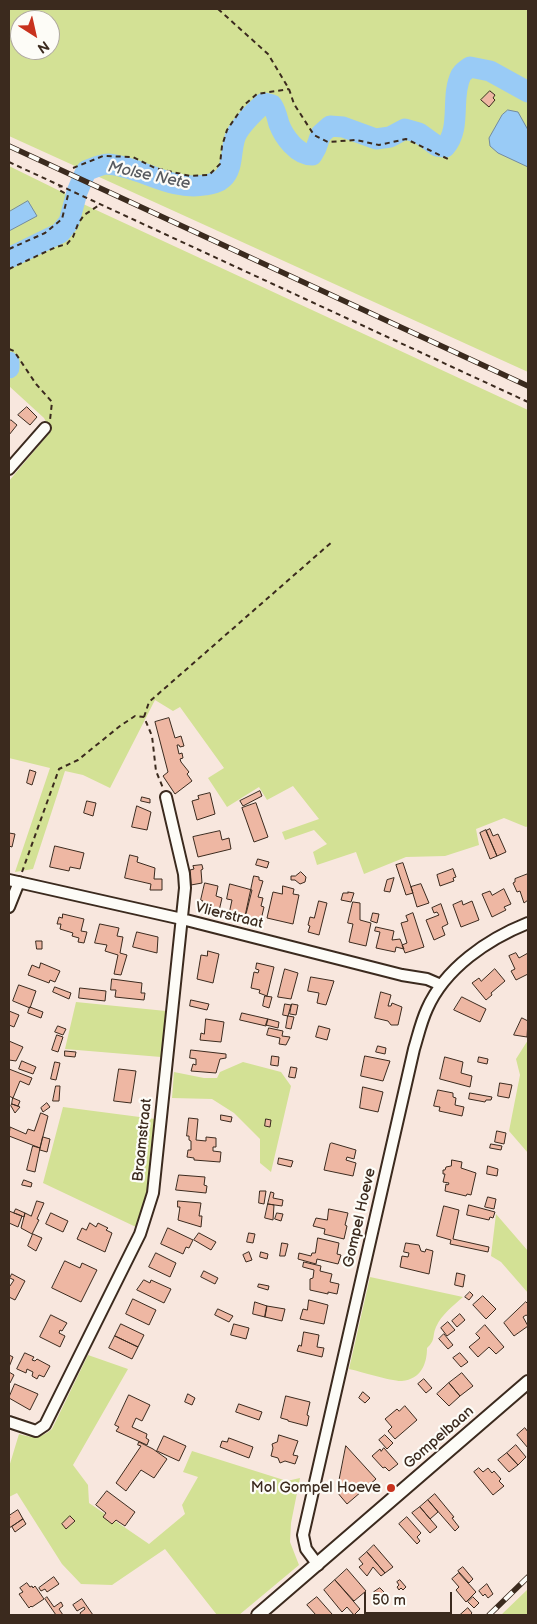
<!DOCTYPE html>
<style>
body{margin:0}
#map{position:relative;width:537px;height:1624px;overflow:hidden;background:#f8e7de;font-family:"Balsamiq Sans",sans-serif}
canvas{display:block}
.frame{position:absolute;inset:0;border:10px solid #3b2a1e;pointer-events:none}
.north{position:absolute;left:10px;top:10px;width:50px;height:50px;box-sizing:border-box;background:#fdfcf7;border:1px solid #afa8a0;border-radius:50%;rotate:145deg;font-size:14px;font-weight:700;line-height:20px;text-align:center;color:#3b2a1e}
.north::after{content:'';display:block;margin:auto;width:18px;height:22px;background:#c8321e;clip-path:polygon(50% 0,100% 100%,50% 72%,0 100%)}
.scale{position:absolute;left:364px;top:1592px;width:88px;height:22px;box-sizing:border-box;border:2px solid #3b2a1e;border-top:0;padding-left:6px;font-size:15px;line-height:18px;white-space:nowrap;color:#3b2a1e;-webkit-text-stroke:4px #fdfcf7;paint-order:stroke}
</style>
<div id="map">
<canvas width="537" height="1624"></canvas>
<div class="frame"></div>
<div class="north">N</div>
<div class="scale">50 m</div>
</div>
<script>
const g = document.querySelector('canvas').getContext('2d');
g.lineJoin = 'round';
function fillPath(path, color) { g.fillStyle = color; g.fill(path, 'evenodd'); }
function strokePath(path, color, width, dash) { g.strokeStyle = color; g.lineWidth = width; g.lineCap = dash ? 'butt' : 'round'; g.setLineDash(dash || []); g.stroke(path); }
function write(font, color, halo, rows, align = 'center') {
  g.font = font + ' "Balsamiq Sans",sans-serif'; g.lineWidth = 4.5; g.setLineDash([]); g.textBaseline = 'middle'; g.strokeStyle = halo; g.fillStyle = color; for (const [text, x, y, turn = 0] of rows) {
    g.save(); g.translate(x, y); g.rotate((+turn || 0) * Math.PI / 180); g.textAlign = isNaN(turn) ? turn : align; if (halo) g.strokeText(text, 0, 0); g.fillText(text, 0, 0); g.restore();
  }
}
const green = new Path2D(`
 M9 9H528V372L9 136ZM20 20H50V50H20Z
 M9 166 68 195 62 219 45 233 9 251Z
 M81 203 528 410V826L526 827 504 818 476 829 479 845 445 856 406 857 364 874 356 852 317 865 313 852 327 844 314 830 285 840 282 832 319 819 293 786 267 800 259 787 227 807 208 778 224 768 180 707 173 711 155 700 110 788 83 775 65 771 33 869 15 872 50 768 9 758V481L51 431 44 418 9 386V381L14 371 10 368 13 360 9 357V264L51 244 65 234Z
 M76 1002 166 1011 161 1057 65 1049Z
 M528 1040V1153L509 1131 520 1075 516 1059Z
 M243 1062 281 1072 291 1086 271 1172 260 1163V1139L234 1113 212 1099 172 1098 174 1072 204 1078H217L220 1072Z
 M63 1107 155 1119 149 1187 136 1227 43 1183Z
 M496 1214 528 1251V1293L501 1262 491 1256Z
 M370 1277 463 1297C453 1306 442 1314 436 1327 432 1336 436 1340 427 1348 427 1364 421 1379 402 1381 394 1382 359 1371 349 1369Z
 M88 1355 128 1369 73 1465 88 1485 89 1503 149 1544 185 1514 182 1505 198 1477 183 1472 192 1451 287 1481 300 1478 291 1523 290 1542 299 1565 239 1615H217L165 1549 112 1585 81 1584 62 1564 17 1493 9 1497V1467L19 1434C33 1438 40 1439 52 1429Z
 M528 1589V1615H501Z`);
const water = new Path2D(`
 M508 110 518 112 528 130V167L498 153 490 146 489 138 502 115Z
 M28 201 37 216 9 231V212Z`);
const river = new Path2D(`
 M9 258 60 233 69 222 77 192 86 171C93 168 101 164 108 164 142 167 169 191 205 185 211 184 218 183 223 178 234 168 230 148 236 135 242 123 254 112 264 103L272 105C276 111 277 117 279 124 284 137 297 155 312 155L316 148 321 134 330 126 343 127 376 139 390 137 405 129 419 133 437 146 445 147C462 128 450 97 461 75 463 72 467 69 470 67L490 71 528 92
 M9 362V368`);
const building = new Path2D(`
 M490 91 495 95 493 98 495 100 489 107 481 100Z
 M27 407 37 417 30 425 18 415Z
 M11 420 17 425 9 435V422Z
 M169 718 175 738 181 736 184 746 180 747 179 745H177L179 754 182 753 183 758 180 759 181 762 189 772 187 774 192 781 175 794 163 776 168 772 155 722Z
 M30 770 36 772 32 785 27 783Z
 M260 791 262 796 243 806 240 801Z
 M210 793 215 814 197 820 192 801 199 799 198 796Z
 M142 797 150 799V803L141 801Z
 M87 801 96 803 93 816 84 813Z
 M256 803 268 837 254 842 242 808Z
 M137 806 151 812 147 830 132 827Z
 M490 829 493 836 498 834 506 852 497 856 486 831Z
 M486 830 497 856 490 859 480 833Z
 M220 831 222 840 229 838 231 849 198 857 193 837Z
 M9 833 15 834 12 847 9 846Z
 M55 846 84 853 80 869 70 867 69 871 50 867Z
 M130 855 138 857 137 862 155 868 154 879H162V890H150L151 884 125 878Z
 M258 859 269 862 267 868 256 865Z
 M403 863 413 893 406 895 396 865Z
 M202 865 203 869 201 870 202 883 191 885 190 870 194 869 193 866Z
 M453 869 456 877 453 878 454 881 440 886 437 875Z
 M301 872 306 877 305 882 300 884 295 880H291V876H295Z
 M528 874V900L524 903 520 891 517 892 513 883 515 882V879Z
 M254 876 259 877V880L263 881 258 897 263 898 261 906 264 907 261 920 245 918Z
 M394 878 390 892 384 891 387 880Z
 M205 883 218 886 216 896 222 898 219 911 201 908 203 901 201 900Z
 M230 884 252 890 245 918 229 914 232 900 227 899Z
 M421 884 429 903 417 907 411 887Z
 M283 886 294 889 293 894 299 895 293 924 267 918 273 892 282 894Z
 M504 889 511 904 504 907 506 910 492 917 482 894 490 891 492 895Z
 M348 892 354 893 351 902 341 900 343 893H348Z
 M319 901 327 903 319 935 308 932 310 926 308 925 310 917 314 918Z
 M462 901 463 905 472 901 479 920 461 927 453 905Z
 M353 902 360 903V920L371 923 366 946 349 942 353 924 348 923Z
 M441 904 448 924 442 927 445 935 434 940 426 920 439 915 437 912 434 913 432 908Z
 M373 913 379 914 377 923 371 921Z
 M413 913 424 947 405 953 402 945 407 943 401 923 408 921 406 916Z
 M63 914 84 919 81 931 87 932 84 943 78 942 79 938 72 936 73 933 60 929 61 924H57L59 917 62 918Z
 M100 924 119 928 117 936 123 937 120 953 127 955 121 975 114 974 118 955 105 951 107 945 95 943Z
 M376 927 394 931 392 940 400 939 404 949 396 947 395 952 376 948 380 932 375 931Z
 M137 932 158 937 157 953 133 947Z
 M36 941H42V949H37Z
 M208 951 219 954 213 983 197 979 201 955 207 956Z
 M516 953 519 958 528 953V974L516 980 511 971 515 969 509 956Z
 M41 963 60 971 55 982 50 980 49 983 28 975 32 965 39 968Z
 M257 963 274 967 267 996 259 993 260 990 251 988 254 972 258 973 259 970 256 969Z
 M285 969 298 973 291 999 278 997Z
 M495 969 505 981 491 993 492 995 486 1000 472 983 479 978 481 981Z
 M311 977 334 981 326 1005 317 1003 319 993 308 991Z
 M112 979 142 983 141 993H145L144 1000 115 997 116 990H111Z
 M19 985 36 991 30 1008 13 1001Z
 M55 987 71 993 69 999 53 992Z
 M80 988 106 991 105 1001 79 998Z
 M381 992 391 995 388 1006H391L392 1003 402 1007 398 1025H391L388 1021 375 1018Z
 M265 996 272 997 269 1008 263 1006Z
 M462 997 486 1009 480 1022 454 1010Z
 M191 1000 209 1004 207 1010 190 1006Z
 M285 1004 291 1005 288 1016 283 1015Z
 M292 1004 298 1005 296 1015 290 1014Z
 M30 1007 43 1012 41 1018 28 1013Z
 M9 1011 19 1015 14 1027 9 1025Z
 M242 1013 268 1019 266 1026 240 1020Z
 M288 1016 294 1017 291 1029 286 1028Z
 M522 1018 528 1021 527 1037 514 1035Z
 M206 1019 224 1022 221 1042 200 1040 201 1033 204 1034Z
 M268 1019 279 1022 278 1028 266 1025Z
 M58 1026 66 1029 63 1035 55 1032Z
 M319 1026 330 1029 327 1040 316 1037Z
 M269 1028 283 1031 282 1036 290 1037 286 1045 279 1044 280 1038 267 1035Z
 M57 1035 63 1037 58 1052 52 1050Z
 M9 1041 23 1047 16 1061 9 1060Z
 M378 1046 386 1048 385 1054 376 1052Z
 M191 1050 226 1054V1058L220 1059 216 1073 191 1071 193 1064 196 1065V1059L190 1058Z
 M65 1051 76 1052 75 1057 65 1056Z
 M272 1056 279 1057 278 1066 271 1065Z
 M365 1056 390 1061 383 1081 361 1076Z
 M445 1057 463 1062 461 1073 472 1076 470 1087 440 1079Z
 M479 1057 488 1059 487 1064 478 1062Z
 M22 1061 36 1067 33 1074 19 1069Z
 M55 1062 60 1063 56 1080 51 1079Z
 M291 1067 297 1068 295 1078 289 1077Z
 M9 1069 32 1078 29 1085 20 1081 13 1098 9 1096Z
 M119 1069 136 1071 131 1103 114 1101Z
 M500 1083 512 1085 509 1098 498 1096Z
 M56 1086H60L59 1101H53Z
 M363 1087 383 1092 378 1112 360 1108Z
 M438 1090 453 1093V1097L456 1098 455 1105 464 1107 462 1116 439 1111 440 1107 434 1106Z
 M470 1093 492 1097 491 1100H486L485 1102 469 1099Z
 M13 1098 20 1101 18 1106 12 1104Z
 M47 1103 50 1107 43 1112 41 1108Z
 M12 1104 20 1107 15 1113 11 1106Z
 M41 1113 48 1116 40 1148 9 1136 10 1127 26 1134 28 1129 34 1131Z
 M221 1115 232 1117 231 1122 221 1120Z
 M189 1118 198 1119 196 1140 206 1141V1137L216 1138V1147H213V1151L221 1152 220 1162 194 1160V1158L187 1157 188 1150H191V1141L189 1140V1136H187Z
 M266 1119 271 1120 270 1127 265 1126Z
 M497 1131 506 1133 504 1144 495 1142Z
 M43 1137 50 1139 47 1152 40 1150Z
 M332 1143 356 1150 354 1159 347 1157 346 1160 356 1163 353 1176 324 1170 330 1144Z
 M491 1144 502 1146 501 1150 490 1148Z
 M33 1146 40 1148 35 1172 27 1170Z
 M279 1158 293 1161 291 1167 278 1164Z
 M452 1160 462 1162 461 1168 476 1173 471 1195 467 1194 466 1196 445 1191 446 1184 448 1185 449 1183 443 1182 445 1174H443V1170H445L446 1167 451 1166Z
 M488 1166 498 1169 497 1176 487 1174Z
 M179 1175 205 1177 204 1185 207 1186 206 1193 176 1190Z
 M24 1180 32 1183 31 1187 22 1185Z
 M260 1191H266L264 1204 259 1203Z
 M271 1192 274 1193 273 1198 283 1200 282 1206 268 1204Z
 M488 1197 496 1199 494 1209 485 1207Z
 M37 1201 44 1203 37 1219 39 1220 32 1234 21 1228 25 1213 31 1216Z
 M178 1201 201 1203 199 1216H202L201 1227 178 1220 180 1207H178Z
 M268 1204 274 1205 273 1220 265 1218Z
 M469 1205 495 1212 493 1218 490 1217 489 1220 467 1215Z
 M444 1206 459 1210 453 1239 489 1247 488 1252 450 1244 451 1240 437 1236Z
 M16 1209 25 1213 24 1217 14 1213Z
 M329 1209 348 1213 345 1225 347 1226 344 1239 324 1234 325 1229 313 1226 316 1218 327 1220Z
 M9 1211 22 1216 18 1227 9 1223Z
 M51 1213 68 1221 63 1232 46 1224Z
 M277 1213 283 1214 281 1221 275 1219Z
 M90 1223 96 1227 98 1223 108 1228 106 1230 112 1233 105 1252 77 1239 82 1228 86 1230Z
 M168 1228 193 1240 189 1248 186 1247 183 1254 161 1244Z
 M199 1233 216 1242 211 1250 194 1240Z
 M249 1233 255 1234 253 1243 247 1242Z
 M33 1234 42 1238 36 1251 28 1246Z
 M318 1238 339 1243 337 1254 341 1255 338 1264 317 1259 316 1264 298 1259 299 1253 311 1256 312 1253H315Z
 M282 1243 288 1244 285 1256H280Z
 M406 1243 419 1245 421 1251 425 1252 426 1249 433 1251 429 1274 400 1267 402 1256 408 1257 409 1253 404 1252Z
 M249 1252 252 1260 246 1262 243 1255Z
 M261 1252 268 1254 267 1259 260 1257Z
 M156 1253 176 1263 170 1277 149 1267Z
 M65 1261 80 1268 82 1263 97 1270 81 1302 52 1288Z
 M304 1262 321 1266 320 1271 332 1274 330 1282 339 1284 337 1294 328 1292V1294L310 1290V1279L313 1278 314 1270 303 1267Z
 M204 1271 218 1278 215 1284 201 1277Z
 M457 1273 465 1275 463 1287 455 1285Z
 M12 1274 25 1281 15 1300 9 1297V1286H10L14 1280 10 1278Z
 M144 1280 150 1283 151 1280 171 1289 164 1303 137 1290Z
 M259 1284 269 1286 268 1290 258 1287Z
 M470 1292 473 1295 469 1300 465 1297Z
 M483 1296 496 1309 486 1319 473 1305Z
 M133 1299 156 1310 149 1325 126 1314Z
 M309 1300 328 1305 324 1324 300 1319 303 1309 307 1310Z
 M255 1302 267 1306 265 1317 253 1314Z
 M526 1302 528 1304V1316L526 1315 523 1317 528 1326 514 1336 504 1323Z
 M267 1306 285 1309 282 1321 265 1317Z
 M218 1309 233 1316 229 1322 215 1315Z
 M460 1314 465 1320 457 1327 452 1321Z
 M51 1315 67 1323 62 1331 60 1330 59 1333 65 1336 60 1347 40 1337Z
 M448 1322 455 1330 447 1336 441 1328Z
 M121 1324 144 1335 138 1347 115 1336Z
 M234 1324 249 1328 246 1339 231 1335Z
 M485 1325 504 1347 496 1354 489 1347 478 1357 469 1347 480 1338 476 1334Z
 M304 1332 319 1335 317 1347 324 1348 322 1357 297 1351 299 1345 301 1346Z
 M444 1334 453 1345 448 1349 439 1339Z
 M115 1336 138 1347 132 1359 109 1348Z
 M25 1353 34 1357 32 1360 35 1361 37 1359 50 1366 44 1377 39 1375 37 1379 32 1376 33 1372 27 1369 26 1373 17 1369Z
 M460 1353 468 1362 461 1367 453 1358Z
 M9 1355 13 1357 9 1367Z
 M9 1372 14 1375 10 1383H9Z
 M462 1373 473 1386 460 1396 449 1383Z
 M424 1379 432 1388 426 1393 418 1384Z
 M449 1383 460 1396 449 1406 437 1394Z
 M15 1384 38 1394 30 1410 9 1398Z
 M363 1392 370 1398 365 1403 359 1398Z
 M188 1394 195 1398 192 1405 185 1402Z
 M129 1395 150 1405 142 1421 136 1418 132 1427 147 1434 146 1438 149 1440 147 1445 116 1431 119 1427 115 1425Z
 M286 1396 310 1402 307 1415 309 1416 307 1426 288 1421V1420L281 1418Z
 M239 1404 262 1412 259 1420 236 1412Z
 M405 1406 417 1420 395 1439 388 1431 392 1427 385 1419 397 1409 399 1411Z
 M525 1428 528 1432V1448L517 1435Z
 M279 1435 298 1441 293 1455 298 1456 295 1464 285 1461 280 1463 278 1458 271 1456 273 1448 272 1444 277 1442Z
 M385 1435 393 1443 387 1449 379 1440Z
 M164 1436 186 1446 179 1461 157 1451Z
 M229 1438 253 1447 249 1458 220 1447 222 1441 227 1442Z
 M139 1442 153 1449 167 1459 154 1478 141 1470 126 1491 116 1483 141 1446 138 1445Z
 M516 1445 526 1457 518 1465 507 1453Z
 M346 1446 376 1479 347 1504 337 1492Z
 M384 1448 398 1464 389 1471 385 1467 383 1468 372 1456 380 1449 381 1451Z
 M507 1453 518 1465 509 1472 498 1460Z
 M479 1468 483 1472 488 1468 492 1473 494 1471 501 1479 499 1481 504 1486 493 1495 474 1472Z
 M107 1491 135 1512 125 1526 116 1520 112 1524 103 1517 106 1513 96 1505Z
 M435 1494 454 1517 452 1518 459 1527 455 1531 428 1500Z
 M428 1500 438 1512 430 1519 420 1507Z
 M420 1507 437 1527 430 1533 412 1513Z
 M18 1510 23 1519 9 1528V1519L10 1518 9 1516Z
 M70 1516 75 1521 66 1529 62 1524Z
 M407 1517 421 1533 417 1537 420 1541 417 1544 399 1524Z
 M23 1519 26 1524 15 1532 12 1527Z
 M374 1545 393 1567 385 1573 367 1552Z
 M367 1552 385 1573 381 1576 373 1567 367 1576 359 1567 363 1564 359 1559Z
 M463 1567 473 1579 469 1583 458 1571Z
 M347 1569 366 1591 354 1601 335 1580Z
 M459 1573 476 1592 466 1602 456 1590 459 1587 452 1579Z
 M54 1577 59 1584 47 1592 45 1589 41 1591 39 1588Z
 M335 1580 360 1609 354 1615 347 1607 342 1612 324 1590Z
 M400 1580 406 1587 403 1590 401 1588 399 1590 397 1587 399 1585 397 1582Z
 M27 1583 30 1587 32 1586 33 1588 35 1586 44 1599 32 1607 31 1606 29 1608 19 1594 23 1592 20 1588Z
 M487 1584 493 1594 488 1598 485 1594 483 1596 479 1591Z
 M380 1588 385 1593 382 1596 386 1601 384 1603 374 1592Z
 M47 1597 54 1607 61 1602 63 1606 59 1609 63 1615H56L45 1599Z
 M317 1597 332 1614 330 1615H316L307 1605Z
 M473 1597 479 1603 474 1608 468 1602Z
 M82 1599 93 1615H81L80 1613 85 1609 84 1607 77 1611 73 1605Z
 M468 1608 472 1613 470 1615H460Z`);
const path = new Path2D(`
 M218 9 268 54 289 89 294 104 314 135 328 142 356 140 379 145 406 139 448 159
 M9 162 528 402
 M73 168 103 156 133 157 155 168 190 176 209 175 220 164 222 146 227 130 244 105 257 94 289 89
 M9 249 45 233 62 219 68 195 59 190 60 185
 M9 269 56 247 67 244 73 237 78 224 84 215 101 204
 M9 349 14 351 36 384 52 402 50 420
 M144 717 149 702 333 541
 M22 872 59 769 78 760 120 726 135 716 144 717 152 736 156 771 163 788`);
const minor = new Path2D(`
 M9 469 45 428
 M9 880 182 919 402 975 427 979 441 985
 M9 907 19 882
 M9 1422 36 1431 45 1425 140 1234 153 1193 185 888 184 874 166 797
 M318 1565 306 1549 303 1535 414 1049C418 1036 421 1022 427 1009 445 968 488 939 528 923`);
const tertiary = new Path2D(`
 M258 1615 528 1382`);
const rail = new Path2D(`
 M9 146 528 386
 M489 1615 528 1577`);
const markers = [
 [391,1488,5,"#c8321e"]
];
const streetNames = [
 ["Vlierstraat",229,916,14],
 ["Braamstraat",143,1140,-84],
 ["Gompel Hoeve",360,1218,-77],
 ["Gompelbaan",439,1438,-41]
];
const poiNames = [
 ["Mol Gompel Hoeve",381,1488]
];
const waterNames = [
 ["Molse Nete",149,176,12]
];
fillPath(green, '#d3e195');
fillPath(water, '#99cbf6');
strokePath(water, '#738ba0', 1);
strokePath(river, '#99cbf6', 21);
fillPath(building, '#eeb7a3');
strokePath(building, '#3b2a1e', 1);
strokePath(minor, '#3b2a1e', 14);
strokePath(tertiary, '#3b2a1e', 16);
strokePath(path, '#3b2a1e', 2, [5, 4]);
strokePath(minor, '#fdfcf7', 10);
strokePath(tertiary, '#fdfcf7', 12);
strokePath(rail, '#3b2a1e', 5.5);
strokePath(rail, '#fdfcf7', 4, [11]);
for (const [x, y, r, color] of markers) { const dot = new Path2D(); dot.arc(x, y, r, 0, 2 * Math.PI); g.fillStyle = color; g.fill(dot); strokePath(dot, '#fdfcf7', 2); }
write('15px', '#3b2a1e', '#fdfcf7', streetNames);
write('15px', '#3b2a1e', '#fdfcf7', poiNames, 'right');
write('italic 16px', '#575a5f', '#fdfcf7', waterNames);
</script>
